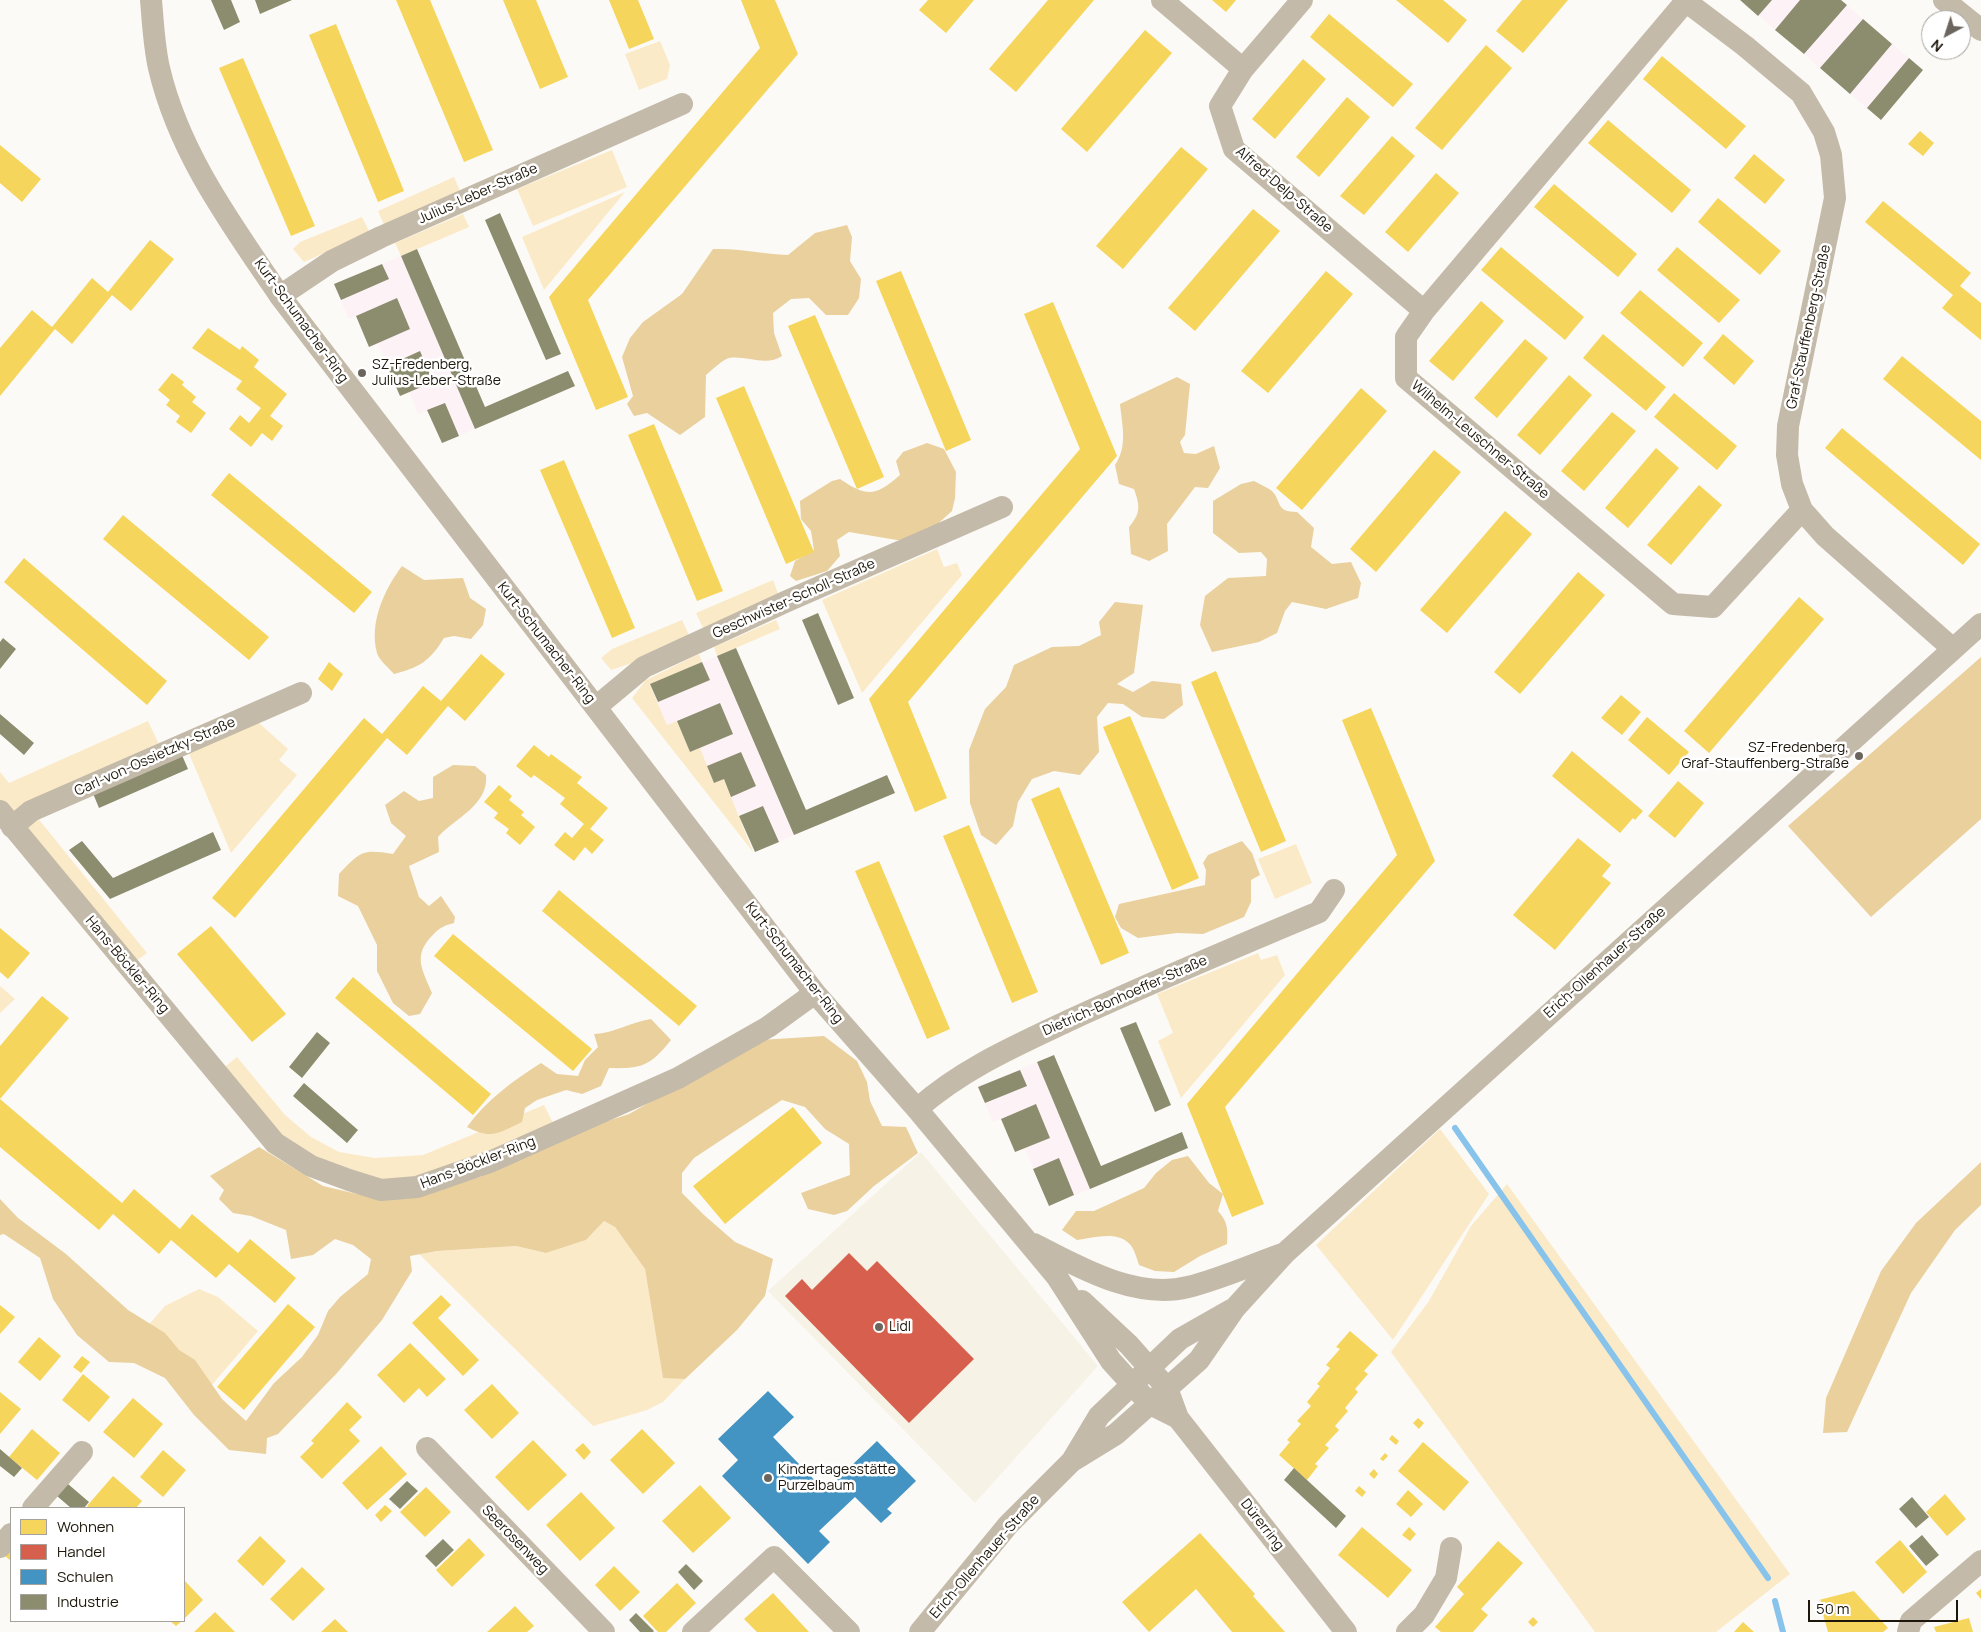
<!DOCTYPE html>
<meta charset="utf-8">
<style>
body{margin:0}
#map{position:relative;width:1981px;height:1632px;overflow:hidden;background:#fcfaf6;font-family:Manrope,sans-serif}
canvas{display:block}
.legend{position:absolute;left:10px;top:1507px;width:175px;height:115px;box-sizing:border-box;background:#fff;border:1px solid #a5a29d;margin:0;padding:6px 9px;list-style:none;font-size:15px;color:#1d160a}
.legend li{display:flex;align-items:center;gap:10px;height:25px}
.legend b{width:25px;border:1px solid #a5a29d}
.north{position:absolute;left:1921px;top:10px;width:50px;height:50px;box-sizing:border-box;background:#fff;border:1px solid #a5a29d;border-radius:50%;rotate:220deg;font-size:14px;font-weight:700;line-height:20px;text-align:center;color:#1d160a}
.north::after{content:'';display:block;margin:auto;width:18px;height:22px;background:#6b665d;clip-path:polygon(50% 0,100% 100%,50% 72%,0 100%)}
.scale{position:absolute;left:1808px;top:1600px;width:150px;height:22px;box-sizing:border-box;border:2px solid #1d160a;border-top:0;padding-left:6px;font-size:15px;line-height:18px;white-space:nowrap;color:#1d160a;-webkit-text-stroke:4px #fff;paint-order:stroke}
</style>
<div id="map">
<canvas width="1981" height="1632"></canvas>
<ul class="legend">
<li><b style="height:14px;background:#f6d55c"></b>Wohnen</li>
<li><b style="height:14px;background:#d6604d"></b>Handel</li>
<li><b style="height:14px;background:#4393c3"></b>Schulen</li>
<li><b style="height:14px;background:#8c8c6e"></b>Industrie</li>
</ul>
<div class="north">N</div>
<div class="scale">50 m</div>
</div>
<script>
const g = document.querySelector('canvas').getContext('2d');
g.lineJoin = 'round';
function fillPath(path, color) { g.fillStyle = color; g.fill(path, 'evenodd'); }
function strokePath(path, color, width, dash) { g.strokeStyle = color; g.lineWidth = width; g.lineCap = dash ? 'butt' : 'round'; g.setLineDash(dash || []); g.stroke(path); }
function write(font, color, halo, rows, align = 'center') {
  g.font = font + ' Manrope,sans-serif'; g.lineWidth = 5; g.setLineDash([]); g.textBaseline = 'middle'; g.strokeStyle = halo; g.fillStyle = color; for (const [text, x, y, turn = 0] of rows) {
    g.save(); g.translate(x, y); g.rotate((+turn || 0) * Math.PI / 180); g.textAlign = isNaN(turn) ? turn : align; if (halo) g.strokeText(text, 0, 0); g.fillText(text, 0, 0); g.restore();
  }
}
const built = new Path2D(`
 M921 1152 1098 1366 975 1503 768 1291Z`);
const industrial = new Path2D(`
 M1740 0H1841L1923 70 1881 120Z
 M401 256 475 429 442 443 427 411 418 414 409 392 400 396 378 344 369 347 356 316 349 319 334 284Z
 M717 656 794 835 755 852 724 780 714 783 700 749 690 752 677 721 667 725 650 684Z
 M1037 1062 1090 1189 1049 1206 1025 1149 1015 1152 1001 1119 993 1122 978 1087Z`);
const green = new Path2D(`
 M660 41 670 65 667 79 639 90 625 54Z
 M612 150 627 187 533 226 517 189Z
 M454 177 460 191 384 225 378 211Z
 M625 192 544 290 522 237Z
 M463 214 469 227 401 256 395 243Z
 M362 217 370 233 304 262 293 249 300 242Z
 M937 549 944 567 957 563 962 575 862 693 822 600Z
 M773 580 779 596 703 628 696 613Z
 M682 620 689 635 635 662 611 670 601 658 612 649Z
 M776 620 780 629 717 656 714 647Z
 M699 654 702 662 650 685 667 725 677 721 690 752 700 748 714 783 724 779 753 852 632 698 646 680Z
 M250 715 288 749 279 760 297 775 231 853 185 744Z
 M148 721 163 753 32 811 147 953 128 967 0 811V772L9 783Z
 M1296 844 1312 883 1275 899 1258 859Z
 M1258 953 1261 960 1277 955 1285 975 1181 1098 1158 1041 1173 1033 1157 994Z
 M0 986 15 999 0 1013Z
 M237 1057 285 1115 311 1137 339 1152 375 1158 423 1155 544 1105 557 1131 417 1187 311 1166 217 1073Z
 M1440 1129 1489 1194 1393 1340 1316 1245Z
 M1507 1184 1790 1574 1716 1632H1595L1391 1352 1429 1301 1471 1226Z
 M604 1221 615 1227 645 1269 663 1377 685 1379 663 1402 647 1410 593 1426 419 1254 437 1251 516 1246 546 1253 586 1240Z
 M199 1289 218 1297 258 1331 211 1386 145 1329 165 1306Z`);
const forest = new Path2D(`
 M847 225 852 237 850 261 861 279 859 298 848 315H826L809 298 791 299 773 313 774 333 782 356C766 367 746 355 729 358 722 360 712 370 706 375L705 417 680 435 647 413 634 416 627 404 633 396 622 357 630 338 643 322 682 294 713 249C740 248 762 254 788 255L815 233Z
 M1177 377 1190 384 1185 435 1180 442 1184 453 1196 454 1214 446 1220 468 1208 488 1195 487 1167 524 1168 551 1149 561 1131 554 1129 527C1141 513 1140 506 1134 489L1119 484 1115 465C1128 446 1122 425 1120 404Z
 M927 443 944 449 956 472 955 498 952 511 921 539 897 540 849 532 837 540 840 556 827 571 796 581 790 576 795 561 814 550 811 531 801 519 800 501 832 481 840 479C867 497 875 497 900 475L896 461 903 452Z
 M1254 481C1259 484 1267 487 1272 491 1282 501 1275 512 1297 512L1314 528 1311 547 1332 564 1351 562 1361 583 1358 598 1326 609 1292 602 1285 611 1277 633 1259 642 1212 652 1200 625 1205 596 1228 578 1266 576 1267 559 1261 552 1239 553 1213 533V501L1241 484Z
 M402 566 424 580 463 578 470 598 486 609 483 625 471 639 454 636 444 638C429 662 420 667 394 674 389 668 379 660 377 653 369 623 384 590 402 566Z
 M1115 602 1143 605 1134 673 1117 684 1133 692 1152 681 1181 684 1183 705 1164 719 1142 717 1123 704 1108 703 1097 717 1099 752 1080 775 1054 771 1032 779 1018 802 1013 826 996 845 981 835 970 803 969 750 985 709 1006 687 1014 665 1052 647 1079 646 1101 635 1099 622Z
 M1981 657V819L1871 917 1788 826Z
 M453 765 475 766 486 775C489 805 455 818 438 837L439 852 409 866 419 897 429 906 441 896 455 917 454 923C442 926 438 929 430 938 413 957 423 971 432 993L420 1014 409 1016 393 1003 377 971V945L358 906 338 896 339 874C361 851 362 849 393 854L406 836 391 823 385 805 404 791 419 801 433 798V777Z
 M1242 841 1252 853 1260 875 1251 880V902L1244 917 1203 934 1177 933 1138 938 1121 928 1115 917 1119 904 1205 885 1206 870 1203 863 1208 855Z
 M651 1019 671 1040C650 1066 642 1069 609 1068L601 1086 582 1094 566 1090 537 1100 525 1108 522 1122C498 1133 493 1140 467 1127 486 1100 513 1081 541 1063L557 1074 578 1076 585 1060 598 1047 594 1034C615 1033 631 1022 651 1019Z
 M824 1036 857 1061 867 1082 870 1101 882 1126 906 1127 918 1153 874 1186 847 1211 834 1215 808 1209 801 1193 850 1175 849 1144 825 1129 805 1107 782 1100 694 1158 682 1173V1193L704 1215 735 1242 773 1259 765 1296 737 1330 685 1379 663 1378 645 1269 615 1227 604 1221 586 1240 546 1253 516 1246 437 1251 410 1256 412 1271 382 1320 337 1373 278 1434 267 1438 266 1454 229 1450 194 1415 165 1378 134 1363 109 1362 77 1335 53 1299 40 1258 4 1234 0 1235V1199L18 1218 66 1254 128 1310 165 1333 179 1350 195 1360 222 1399 246 1421 274 1383 302 1357 318 1335 328 1311 340 1297 368 1274 371 1259 353 1245 335 1239 313 1255 291 1259 286 1230 251 1216 233 1213 219 1199 224 1190 210 1176 259 1147 323 1186 357 1194 446 1185 480 1177 586 1128 629 1114 760 1040Z
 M1188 1156 1209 1183 1223 1194 1218 1211C1228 1222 1228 1230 1227 1244L1200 1256 1174 1272 1155 1271 1139 1265C1137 1259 1135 1252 1132 1247 1120 1229 1093 1238 1077 1240L1062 1230 1076 1211H1094L1144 1188 1156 1173 1172 1160Z
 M1981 1162V1205L1955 1230 1911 1293 1847 1432 1823 1433 1826 1398 1881 1271 1916 1223Z`);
const homes = new Path2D(`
 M396 0H430L493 150 464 162Z
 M503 0H536L568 77 540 89Z
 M609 0H638L654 39 629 49Z
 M741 0H775L798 54 588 300 628 397 596 410 549 297 760 48Z
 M928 0H974L946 33 919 10Z
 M1048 0H1094L1016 92 989 69Z
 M1212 0H1236L1226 12Z
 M1396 0H1443L1467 20 1448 43Z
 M1522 0H1568L1523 53 1496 31Z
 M1329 14 1413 84 1393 107 1310 37Z
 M336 24 404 191 378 202 309 35Z
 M1145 30 1172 53 1087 152 1061 129Z
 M1486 45 1512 68 1442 150 1415 128Z
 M1662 56 1746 126 1726 149 1643 79Z
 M243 58 315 226 291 236 219 68Z
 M1303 59 1326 79 1275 139 1252 119Z
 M1347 97 1370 117 1319 177 1296 157Z
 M1608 120 1691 190 1672 213 1588 143Z
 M1920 131 1934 143 1923 156 1908 144Z
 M1392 136 1415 156 1364 215 1340 196Z
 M0 145 41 179 22 202 0 183Z
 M1181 147 1208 169 1123 269 1096 246Z
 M1754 154 1785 180 1765 204 1734 178Z
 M1436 173 1459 193 1408 252 1385 232Z
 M1554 184 1637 254 1618 277 1534 207Z
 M1718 198 1781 251 1760 275 1698 222Z
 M1883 201 1971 273 1960 286 1981 303V340L1942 308 1953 295 1865 222Z
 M1253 209 1280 231 1195 331 1168 308Z
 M150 240 174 259 131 311 112 295 72 344 55 329 0 396V348L32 310 52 327 92 278 108 292Z
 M1501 247 1584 317 1565 340 1481 270Z
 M1677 247 1740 300 1719 323 1657 270Z
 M901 271 971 440 946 451 876 281Z
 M1326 271 1353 294 1268 393 1241 371Z
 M1640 290 1703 343 1683 367 1620 313Z
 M1481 301 1504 321 1453 381 1429 361Z
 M1053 302 1117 456 908 702 947 798 915 812 869 699 1080 449 1024 314Z
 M815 315 884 477 857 489 788 326Z
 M208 328 240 350 242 346 259 360 254 367 287 394 270 416 283 426 272 441 262 433 251 447 229 429 240 415 249 423 261 408 236 389 242 381 192 348Z
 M1603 334 1666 387 1646 411 1583 358Z
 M1723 334 1754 361 1734 385 1703 358Z
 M1525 339 1548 358 1497 418 1474 398Z
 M1902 356 1981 421V460L1883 379Z
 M172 373 184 382 182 385 196 397 192 402 206 413 191 433 176 422 180 416 166 405 170 400 158 390Z
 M1569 375 1592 395 1540 455 1517 435Z
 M744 386 814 552 786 564 716 398Z
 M1361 388 1387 411 1302 510 1276 488Z
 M1674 393 1737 446 1717 470 1654 417Z
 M1612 412 1636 431 1584 491 1561 471Z
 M654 424 723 591 697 601 628 435Z
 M1842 428 1980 544 1963 565 1825 448Z
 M1656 448 1679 468 1628 528 1605 508Z
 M1434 450 1461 472 1376 572 1350 549Z
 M564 460 635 628 612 638 540 470Z
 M229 473 372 592 354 613 211 495Z
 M1699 485 1722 505 1671 565 1647 545Z
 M1505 511 1532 534 1447 633 1420 610Z
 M123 515 269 637 249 660 103 539Z
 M24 558 167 681 147 705 4 582Z
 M1578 572 1605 595 1520 694 1494 672Z
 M1799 597 1824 619 1709 753 1684 731Z
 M481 654 505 674 465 721 448 706 407 755 387 738 235 918 212 898 364 718 382 734 423 686 441 701Z
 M329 662 343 674 332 691 318 679Z
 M1216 671 1286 841 1261 852 1191 682Z
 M1621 695 1641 712 1622 735 1601 718Z
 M1371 708 1435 861 1225 1107 1264 1204 1232 1217 1187 1104 1397 855 1342 720Z
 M1130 716 1199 878 1172 890 1103 727Z
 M1647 717 1689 752 1669 775 1628 740Z
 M534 745 549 757 551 754 582 777 577 783 608 808 590 829 604 840 592 854 585 847 574 861 554 845 565 832 572 838 584 824 560 804 565 798 534 775 531 778 516 766Z
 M1572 751 1643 811 1635 820 1633 818 1620 833 1552 776Z
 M1678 781 1704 803 1675 838 1648 816Z
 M499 785 512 796 509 800 524 812 521 815 535 827 520 845 506 833 509 829 494 818 498 813 484 802Z
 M1059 787 1129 953 1101 965 1031 799Z
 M969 825 1038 992 1012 1003 943 836Z
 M1578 838 1611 865 1602 876 1611 883 1555 950 1513 915Z
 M879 861 950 1029 927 1039 855 871Z
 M559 890 697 1006 679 1026 542 911Z
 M211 926 286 1014 252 1042 177 954Z
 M0 928 30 953 8 979 0 972Z
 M453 934 592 1049 573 1071 434 956Z
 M353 977 491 1094 473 1115 335 998Z
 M42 996 69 1018 0 1099 122 1203 134 1189 180 1229 192 1214 238 1253 250 1239 296 1278 275 1303 229 1264 216 1278 171 1240 159 1254 113 1214 99 1230 0 1147V1046Z
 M793 1107 822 1143 725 1224 693 1186Z
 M441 1295 451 1305 438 1318 479 1360 463 1376 412 1323Z
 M288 1304 315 1327 244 1410 217 1387Z
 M0 1305 15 1317 0 1334Z
 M1350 1331 1378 1355 1364 1371 1368 1374 1355 1389 1358 1392 1345 1408 1348 1411 1335 1426 1339 1430 1325 1445 1329 1448 1315 1464 1318 1466 1307 1480 1279 1455 1290 1442 1287 1440 1301 1424 1297 1421 1311 1406 1307 1402 1320 1386 1317 1384 1330 1368 1326 1365 1340 1349 1336 1347Z
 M39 1337 61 1356 40 1381 18 1362Z
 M410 1343 446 1379 427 1397 419 1388 404 1403 377 1375Z
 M82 1356 90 1362 81 1373 73 1367Z
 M83 1374 110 1397 89 1422 62 1400Z
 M492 1384 519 1413 492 1439 464 1410Z
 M0 1392 21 1409 0 1434Z
 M133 1398 163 1424 134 1458 103 1432Z
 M347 1402 362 1417 349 1430 360 1441 322 1479 300 1457 314 1443 311 1441Z
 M1418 1418 1424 1423 1419 1429 1413 1423Z
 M32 1429 60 1453 37 1480 9 1457Z
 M642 1429 675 1463 643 1494 610 1460Z
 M1392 1435 1399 1441 1396 1445 1389 1439Z
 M533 1440 567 1475 528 1511 495 1477Z
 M1423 1442 1469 1482 1444 1511 1398 1471Z
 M583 1443 591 1452 584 1460 575 1450Z
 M381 1446 407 1474 367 1510 342 1483Z
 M163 1450 186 1470 163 1497 140 1477Z
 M1385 1453 1388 1456 1383 1461 1380 1459Z
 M1374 1469 1378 1474 1374 1479 1369 1474Z
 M113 1476 142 1501 136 1508H89L87 1506Z
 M700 1485 731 1518 693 1553 662 1521Z
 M1359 1486 1366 1492 1362 1497 1355 1491Z
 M426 1487 451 1512 425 1537 400 1512Z
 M1408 1490 1423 1504 1411 1517 1396 1504Z
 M581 1492 615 1528 580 1561 546 1525Z
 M1945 1494 1966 1519 1947 1536 1926 1512Z
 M385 1505 392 1511 381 1522 375 1515Z
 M1362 1527 1412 1570 1388 1598 1338 1555Z
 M1409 1527 1416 1534 1410 1541 1402 1535Z
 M1200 1533 1255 1594 1253 1596 1285 1632H1232L1196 1589 1149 1632 1122 1602Z
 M260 1536 286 1561 263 1586 237 1561Z
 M469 1538 485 1555 452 1587 436 1570Z
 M1900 1540 1927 1572 1903 1594 1875 1562Z
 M1498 1541 1523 1563 1481 1609 1488 1615 1473 1632H1441L1435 1627 1464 1594 1457 1587Z
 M11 1548V1561L5 1556Z
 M614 1566 640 1592 620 1611 595 1585Z
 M302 1567 325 1589 293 1621 270 1599Z
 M184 1580 203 1600 184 1619Z
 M677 1583 696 1603 666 1632H658L643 1616Z
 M1981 1589V1599L1976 1593Z
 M1854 1591 1888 1628 1883 1632H1828L1819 1600Z
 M773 1593 809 1632H757L744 1619Z
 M515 1606 534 1626 527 1632H487Z
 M215 1612 235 1632H194Z
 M1533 1617 1538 1622 1533 1627 1528 1622Z
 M1969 1618 1973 1632H1936L1934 1627Z
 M335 1619 348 1632H321Z
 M170 1621H182L176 1626Z
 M1743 1622 1754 1632H1734Z`);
const shops = new Path2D(`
 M849 1253 867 1271 877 1261 974 1359 909 1423 785 1296 802 1279 812 1290Z`);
const schools = new Path2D(`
 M768 1391 794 1417 773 1437 825 1491 877 1441 916 1481 887 1509 892 1513 881 1523 855 1497 819 1531 830 1542 808 1564 722 1476 738 1460 718 1439Z`);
const industry = new Path2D(`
 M211 0H231L240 22 224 30Z
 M255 0H292L260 14Z
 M1740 0H1772L1758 16Z
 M1800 0H1841L1847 5 1804 54 1775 30Z
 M1863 19 1892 44 1850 94 1820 68Z
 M1909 58 1923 70 1881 120 1867 108Z
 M500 213 561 354 546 360 485 220Z
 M417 249 485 407 568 371 575 386 475 429 401 256Z
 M382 264 389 279 341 300 334 284Z
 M397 298 410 329 369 347 356 316Z
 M420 351 433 382 400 396 387 366Z
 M445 403 459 436 442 443 427 410Z
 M818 613 854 698 838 705 802 620Z
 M3 638 16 649 0 669V642Z
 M736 648 806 810 887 775 895 793 794 835 717 656Z
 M702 662 710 680 658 702 650 684Z
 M720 703 733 734 690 752 677 721Z
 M0 714 34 743 24 755 0 734Z
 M741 752 756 786 731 797 724 779 714 783 707 766Z
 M181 753 188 769 99 808 92 791Z
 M763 806 779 842 755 852 739 816Z
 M213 832 221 850 110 899 69 850 82 841 113 878Z
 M1136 1022 1171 1105 1155 1112 1120 1028Z
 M317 1032 330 1043 302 1078 289 1067Z
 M1054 1055 1101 1166 1182 1132 1188 1148 1090 1189 1037 1062Z
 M1020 1070 1027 1086 985 1103 978 1087Z
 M304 1083 358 1130 347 1143 293 1096Z
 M1036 1104 1050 1138 1015 1152 1001 1119Z
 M1059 1158 1074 1195 1049 1206 1033 1169Z
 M0 1449 22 1468 14 1477 0 1466Z
 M1294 1468 1346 1516 1336 1528 1284 1480Z
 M407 1481 418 1491 400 1509 389 1499Z
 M68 1484 89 1502 84 1508H71L57 1496Z
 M1912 1497 1929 1517 1916 1528 1899 1509Z
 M1922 1535 1939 1555 1926 1566 1909 1546Z
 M443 1539 454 1550 436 1567 425 1556Z
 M686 1564 703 1581 694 1590 678 1572Z
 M636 1613 654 1631 653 1632H640L629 1620Z`);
const stream = new Path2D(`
 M1455 1128 1768 1578
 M1775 1601 1783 1632`);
const minor = new Path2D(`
 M151 0C153 23 154 46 159 68 179 154 232 225 280 296L815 993 917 1109 1057 1277 1111 1361 1150 1404 1178 1418
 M1162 0 1243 69
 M1302 0 1243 69 1220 106 1234 149 1424 311
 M1684 0 1745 46 1801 93 1824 132 1831 155 1835 198 1788 426 1787 455 1792 484 1802 510 1825 536 1953 649
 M1944 0 1981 30
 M1686 1 1424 311 1406 337V378L1673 604 1713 607 1802 510
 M280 296 332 261 381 237 682 104
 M596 707 644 667 785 602 1002 507
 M0 811 275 1143 311 1166 349 1180 381 1190 417 1187 492 1161 678 1078 768 1027 815 993
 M12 827 31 811 301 693
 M917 1109C962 1069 1015 1046 1070 1020 1152 982 1236 947 1319 912L1334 890
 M1034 1244C1079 1267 1135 1300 1188 1287 1220 1279 1251 1265 1282 1254
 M1082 1301 1129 1345 1167 1388 1178 1418 1346 1632
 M427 1448 604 1632
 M1072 1461 1116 1434 1199 1360 1235 1308 1285 1253 1981 624
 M33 1508 82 1452
 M0 1547 11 1534
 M693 1632 774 1557 849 1632
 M920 1632 1008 1525 1072 1461 1099 1416 1180 1339 1231 1310
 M1407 1632 1424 1615 1446 1578 1451 1548
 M1908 1632 1911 1621 1981 1561`);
const markers = [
 [362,373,5,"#6b665d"],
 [1859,756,5,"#6b665d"],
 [879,1327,5,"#6b665d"],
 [768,1478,5,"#6b665d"]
];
const streetNames = [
 ["Alfred-Delp-Straße",1284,190,41],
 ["Julius-Leber-Straße",478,194,-24],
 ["Kurt-Schumacher-Ring",301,321,54],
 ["Graf-Stauffenberg-Straße",1809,327,-78],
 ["Wilhelm-Leuschner-Straße",1480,440,40],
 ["Geschwister-Scholl-Straße",794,599,-24],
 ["Kurt-Schumacher-Ring",546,643,52],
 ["Carl-von-Ossietzky-Straße",155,757,-24],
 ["Kurt-Schumacher-Ring",794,963,52],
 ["Erich-Ollenhauer-Straße",1605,963,-42],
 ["Hans-Böckler-Ring",127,965,50],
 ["Dietrich-Bonhoeffer-Straße",1125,996,-24],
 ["Hans-Böckler-Ring",478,1163,-21],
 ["Dürerring",1262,1525,52],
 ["Seerosenweg",515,1540,46],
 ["Erich-Ollenhauer-Straße",985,1557,-49]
];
const poiNames = [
 ["SZ-Fredenberg,",372,365],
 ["Julius-Leber-Straße",372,381],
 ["SZ-Fredenberg,",1849,748,"right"],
 ["Graf-Stauffenberg-Straße",1849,764,"right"],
 ["Lidl",889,1327],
 ["Kindertagesstätte",778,1470],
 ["Purzelbaum",778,1486]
];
fillPath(built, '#f7f2e6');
fillPath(industrial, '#fdf2f6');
fillPath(green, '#fbeac8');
fillPath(forest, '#e9d09d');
fillPath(homes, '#f6d55c');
fillPath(shops, '#d6604d');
fillPath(schools, '#4393c3');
fillPath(industry, '#8c8c6e');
strokePath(stream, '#87c3eb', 6);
strokePath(minor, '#c4baa9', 22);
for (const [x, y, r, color] of markers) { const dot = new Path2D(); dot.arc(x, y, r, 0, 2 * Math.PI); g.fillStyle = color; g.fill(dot); strokePath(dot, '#fff', 2); }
write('14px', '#1d160a', '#fff', streetNames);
write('14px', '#1d160a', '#fff', poiNames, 'left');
</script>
